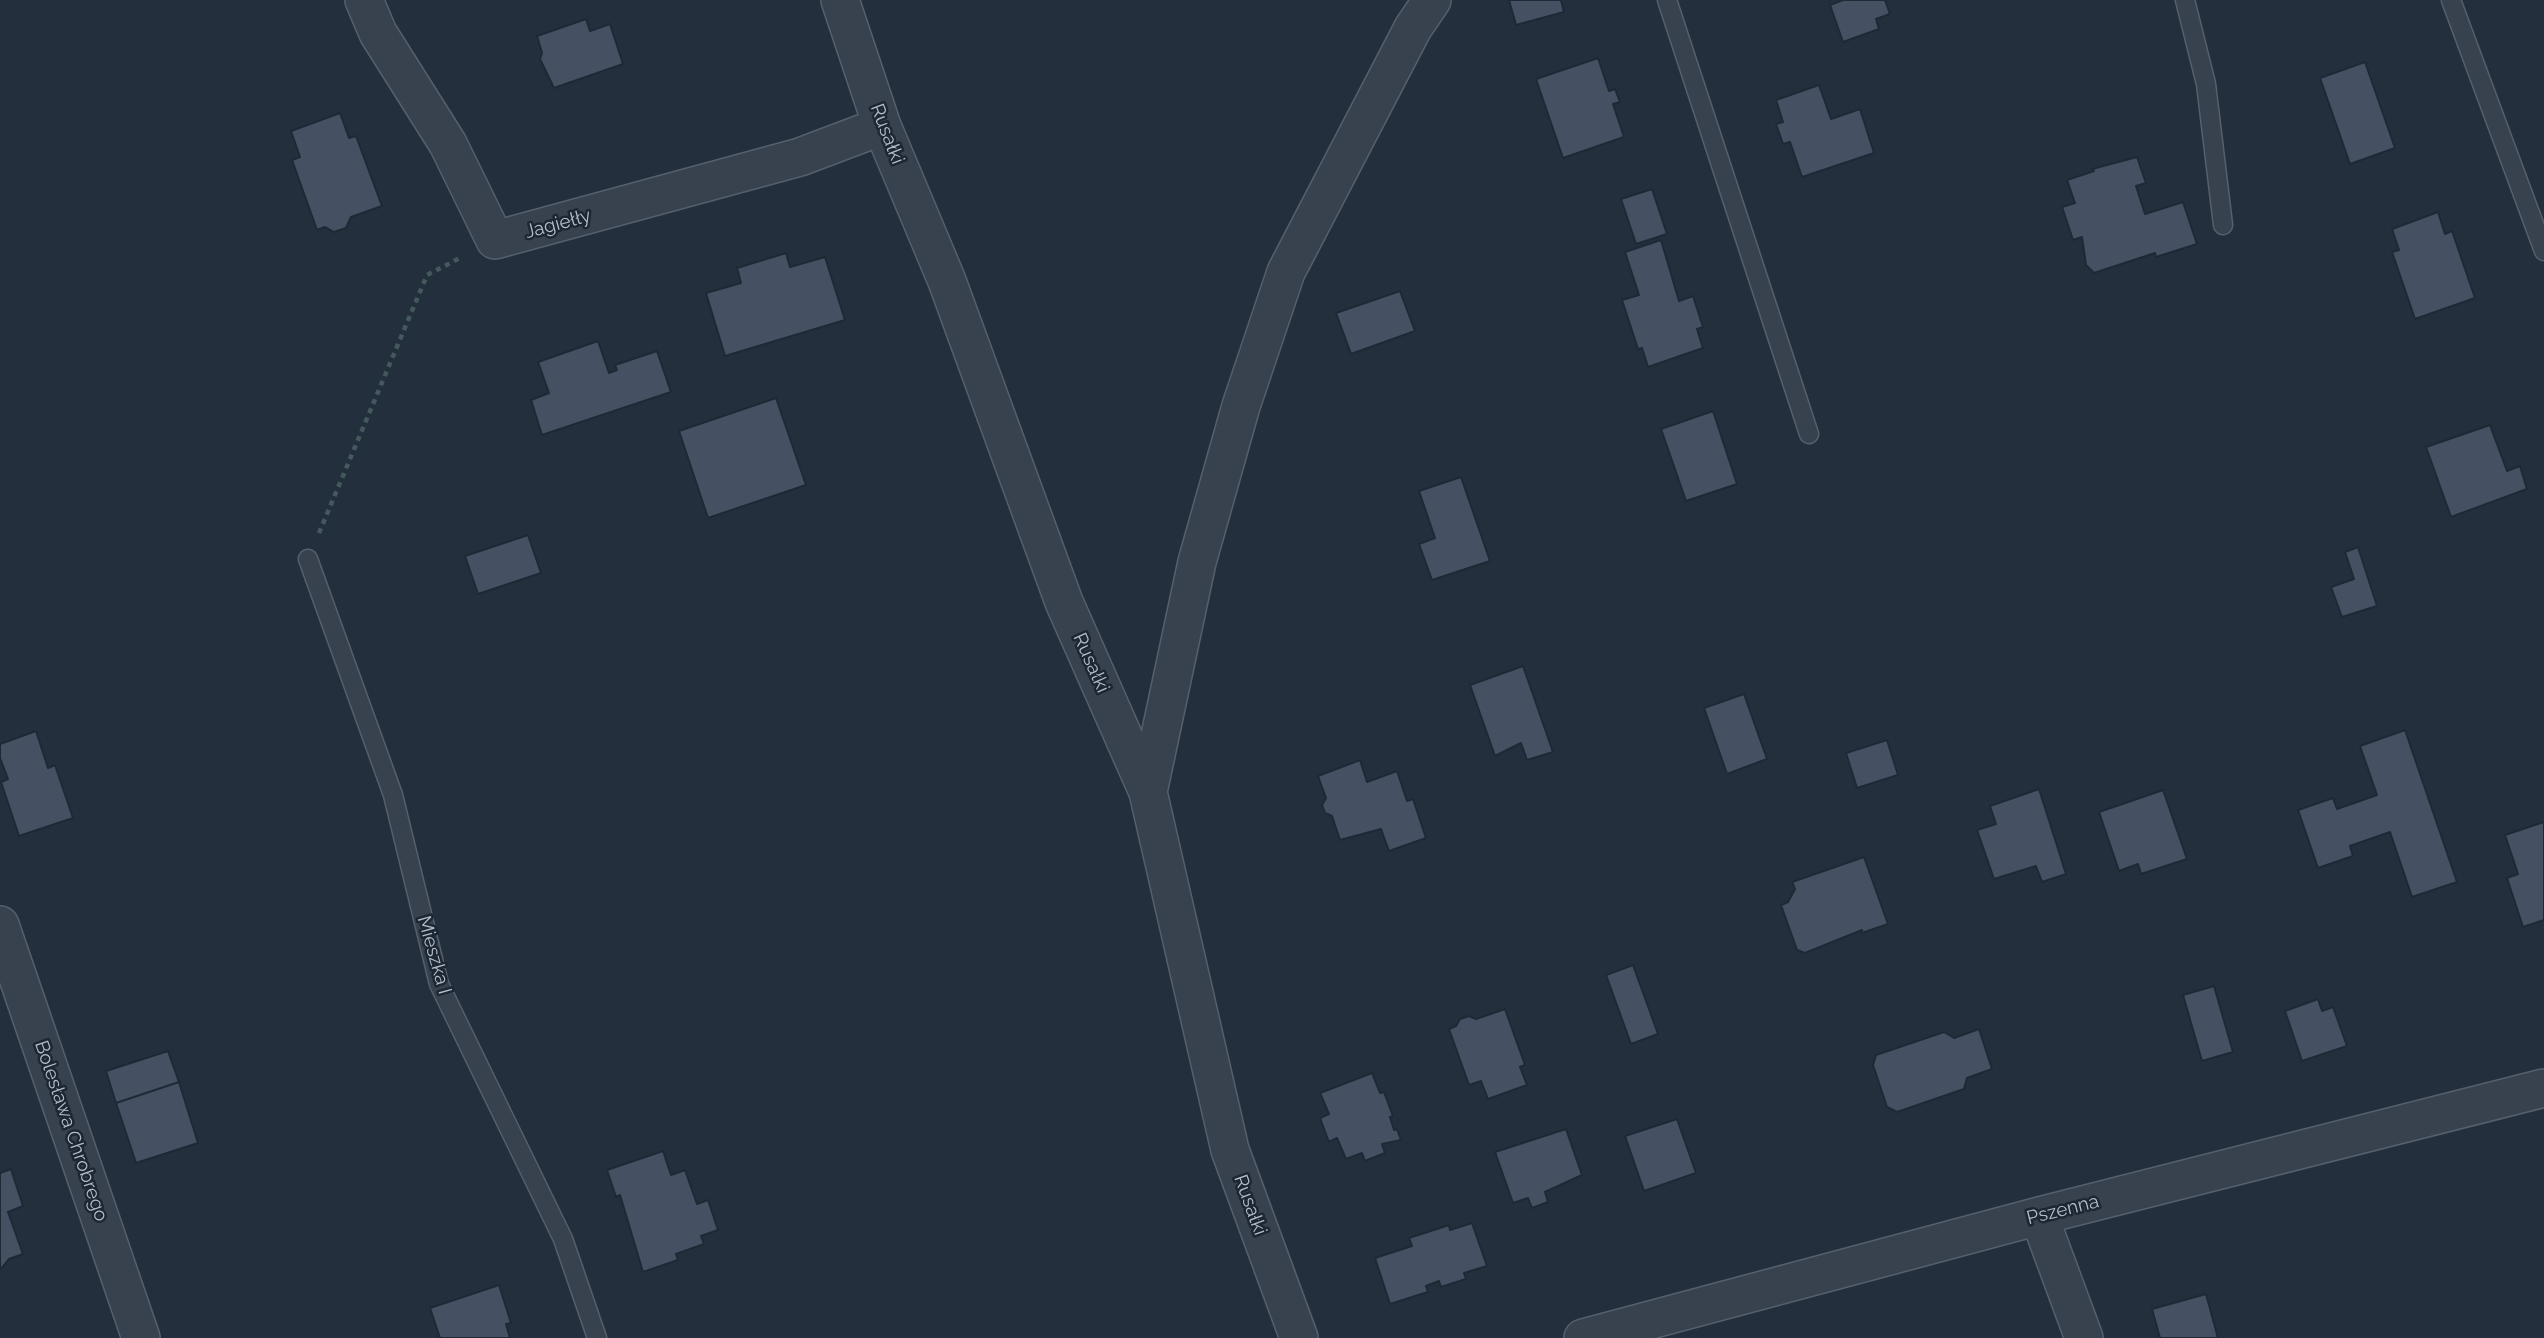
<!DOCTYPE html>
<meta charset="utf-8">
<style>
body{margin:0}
canvas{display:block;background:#242f3e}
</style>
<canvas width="2544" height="1338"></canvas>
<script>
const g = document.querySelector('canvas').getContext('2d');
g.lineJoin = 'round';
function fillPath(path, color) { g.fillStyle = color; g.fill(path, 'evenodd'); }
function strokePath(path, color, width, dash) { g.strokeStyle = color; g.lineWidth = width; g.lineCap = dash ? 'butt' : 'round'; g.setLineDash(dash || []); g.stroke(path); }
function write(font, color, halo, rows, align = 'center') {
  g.font = font + ' Raleway,sans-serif'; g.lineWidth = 5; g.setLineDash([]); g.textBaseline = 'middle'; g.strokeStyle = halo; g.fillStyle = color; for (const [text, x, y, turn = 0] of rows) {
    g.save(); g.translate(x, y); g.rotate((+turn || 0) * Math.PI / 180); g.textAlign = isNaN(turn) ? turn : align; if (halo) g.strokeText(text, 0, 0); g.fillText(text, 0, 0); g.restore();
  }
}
const building = new Path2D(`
 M1509 0H1561L1564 12 1516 25Z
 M1843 0H1885L1890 14 1876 19 1879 29 1843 42 1830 5Z
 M586 19 590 31 610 24 623 64 554 88 540 59 542 53 537 36Z
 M1598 58 1609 91 1615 89 1620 102 1613 104 1624 137 1563 158 1536 79Z
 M2365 62 2395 148 2350 164 2320 78Z
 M1819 85 1831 119 1860 109 1874 153 1802 177 1790 142 1783 144 1776 124 1783 122 1776 100Z
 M340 113 349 138 356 136 382 206 351 217 346 228 334 232 325 227 317 230 292 160 300 157 291 131Z
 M2137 157 2146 183 2136 186 2145 214 2183 202 2197 244 2156 257 2155 253 2094 273 2086 265 2082 237 2073 240 2062 207 2075 203 2067 180 2094 171 2092 169Z
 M1652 189 1667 234 1636 244 1621 199Z
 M2438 212 2445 234 2452 231 2475 298 2415 319 2392 252 2399 250 2392 229Z
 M1661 240 1679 301 1693 296 1703 327 1697 329 1703 348 1648 367 1642 348 1638 349 1622 300 1639 295 1625 252Z
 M786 253 790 267 825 257 845 320 725 356 706 293 741 283 737 268Z
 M1400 291 1415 331 1351 354 1336 313Z
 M598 341 609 373 617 370 615 365 657 351 671 392 542 435 531 400 549 393 538 362Z
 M776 398 806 485 708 518 679 431Z
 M1713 411 1737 484 1686 501 1661 429Z
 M2490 425 2507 471 2520 466 2527 489 2451 517 2426 447Z
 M1461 477 1490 561 1432 580 1419 544 1435 538 1419 491Z
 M528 535 541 573 478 594 465 556Z
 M2358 547 2377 606 2342 617 2331 587 2354 579 2345 552Z
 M1523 666 1553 752 1527 760 1521 743 1495 756 1470 685Z
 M1744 694 1767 759 1727 774 1704 708Z
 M2405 730 2457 882 2412 897 2390 832 2350 846 2353 856 2318 868 2298 810 2333 798 2337 809 2377 795 2360 746Z
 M36 731 48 768 55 765 73 818 19 836 1 782 8 779 0 758V744Z
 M1887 740 1898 775 1857 788 1846 753Z
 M1360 760 1367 782 1397 771 1407 801 1413 799 1426 838 1389 851 1381 829 1340 840 1332 816 1325 813 1322 805 1326 798 1318 776Z
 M2039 789 2066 874 2042 882 2036 866 1994 879 1977 830 1996 824 1990 806Z
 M2163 790 2187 859 2141 874 2138 864 2119 871 2099 812Z
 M2544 822V920L2523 927 2507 878 2518 874 2505 835Z
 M1864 857 1888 924 1862 933V930L1805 953 1797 950 1781 905 1788 902 1795 889 1792 882Z
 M1633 965 1658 1034 1631 1044 1606 975Z
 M2214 986 2233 1052 2202 1061 2183 995Z
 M2318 999 2322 1011 2333 1007 2347 1046 2302 1061 2285 1011Z
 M1505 1009 1525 1065 1520 1067 1527 1085 1488 1099 1481 1081 1469 1085 1449 1029 1456 1026 1460 1019 1469 1016 1476 1019Z
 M1979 1029 1992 1069 1967 1078 1964 1089 1897 1112 1887 1107 1873 1065 1876 1055 1944 1032 1954 1038Z
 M168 1051 179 1082 116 1103 106 1071Z
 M1372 1073 1380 1093 1384 1092 1393 1116 1390 1117 1394 1130 1397 1129 1401 1140 1382 1144 1385 1153 1365 1161 1362 1153 1346 1159 1337 1138 1329 1142 1320 1118 1329 1114 1320 1093Z
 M179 1082 198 1143 136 1163 116 1103Z
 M1677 1119 1696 1173 1644 1191 1625 1136Z
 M1566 1129 1582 1175 1545 1192 1548 1202 1532 1208 1528 1198 1513 1203 1495 1152Z
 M663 1151 671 1175 685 1170 697 1204 708 1200 718 1230 701 1236 704 1244 676 1254 678 1260 643 1272 620 1195 616 1197 607 1170Z
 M11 1169 23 1206 8 1212 23 1254 9 1259 0 1270V1173Z
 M1472 1223 1487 1266 1464 1273 1466 1279 1441 1287 1439 1281 1426 1286 1428 1292 1390 1304 1375 1258 1412 1246 1409 1238 1449 1225 1450 1230Z
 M499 1285 511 1323 506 1324 510 1338H440L430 1308Z
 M2206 1294 2218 1338H2160L2152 1309Z`);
const path = new Path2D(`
 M319 533 427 275 460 258`);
const lane = new Path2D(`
 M1667 0 1809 434
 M2185 0 2206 84 2223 225
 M2451 0 2544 251
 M308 559 393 795 439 984 563 1239 597 1338`);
const street = new Path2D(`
 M364 0 378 33 448 144 495 240 800 157 882 126
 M840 0 882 126 947 281 1064 602 1148 792 1230 1150 1299 1338
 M1148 792 1197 562 1241 406 1286 272 1413 28 1432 0
 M0 925 141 1338
 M2039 1216 2084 1338
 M1583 1338 2039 1216 2544 1088`);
const streetNames = [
 ["Rusałki",887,134,69],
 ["Jagiełły",558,224,-15],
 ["Rusałki",1091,663,66],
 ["Mieszka I",434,955,74],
 ["Bolesława Chrobrego",71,1131,71],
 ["Rusałki",1250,1205,70],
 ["Pszenna",2063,1210,-14]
];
fillPath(building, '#455162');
strokePath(building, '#1f2835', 2);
strokePath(lane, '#565f6c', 21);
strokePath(street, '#565f6c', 40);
strokePath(path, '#44595c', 4.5, [5, 5]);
strokePath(lane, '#38414e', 18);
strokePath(street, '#38414e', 37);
write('19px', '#b4bcc9', '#1d2633', streetNames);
</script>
